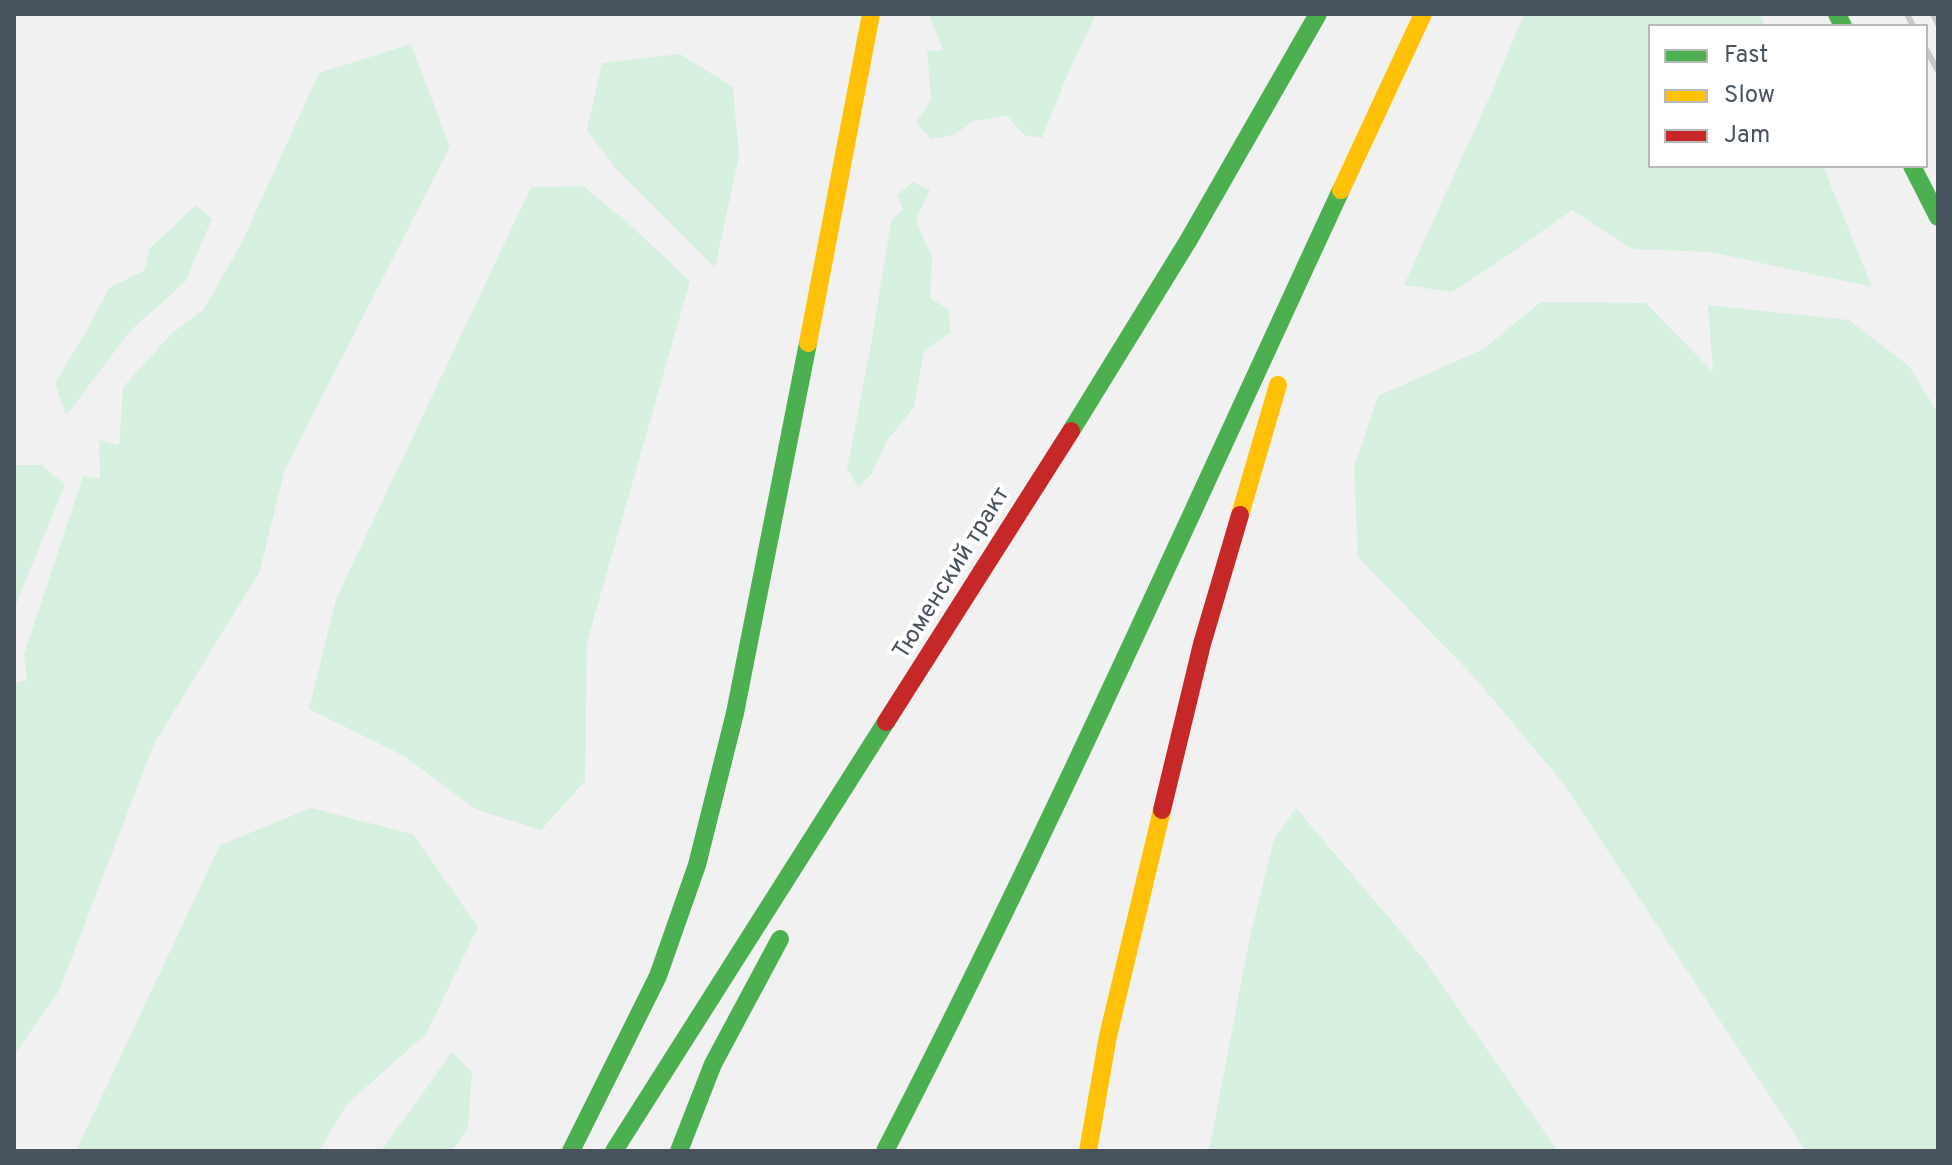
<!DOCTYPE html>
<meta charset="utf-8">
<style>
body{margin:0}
#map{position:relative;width:1952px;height:1165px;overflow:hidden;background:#f2f1f1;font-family:Overpass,sans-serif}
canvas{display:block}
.frame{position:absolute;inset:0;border:16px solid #48535e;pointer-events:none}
.legend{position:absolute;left:1648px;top:24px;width:280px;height:144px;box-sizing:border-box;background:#fff;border:2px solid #b6babf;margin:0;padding:10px 14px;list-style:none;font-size:24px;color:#48535e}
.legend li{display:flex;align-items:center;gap:16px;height:40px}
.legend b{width:40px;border:2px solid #b6babf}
</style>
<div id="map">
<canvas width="1952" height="1165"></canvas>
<div class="frame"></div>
<ul class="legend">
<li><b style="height:10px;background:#4caf50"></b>Fast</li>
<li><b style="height:10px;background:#ffc107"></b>Slow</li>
<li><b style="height:10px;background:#c62828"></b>Jam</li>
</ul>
</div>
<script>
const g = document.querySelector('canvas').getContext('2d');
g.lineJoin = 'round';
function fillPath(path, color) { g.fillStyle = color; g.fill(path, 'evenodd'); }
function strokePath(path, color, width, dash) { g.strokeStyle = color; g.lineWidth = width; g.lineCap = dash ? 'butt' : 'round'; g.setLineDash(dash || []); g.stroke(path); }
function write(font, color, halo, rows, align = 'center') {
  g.font = font + ' Overpass,sans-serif'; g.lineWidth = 8; g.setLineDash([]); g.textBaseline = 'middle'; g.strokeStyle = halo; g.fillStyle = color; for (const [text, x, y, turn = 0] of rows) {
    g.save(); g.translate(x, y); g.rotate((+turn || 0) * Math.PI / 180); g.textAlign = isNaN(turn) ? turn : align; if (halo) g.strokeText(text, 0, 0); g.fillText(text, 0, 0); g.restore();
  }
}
const green = new Path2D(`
 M929 14H1096L1069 71 1042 138 1024 135 1007 116 974 121 953 135 931 139 916 122 931 100 927 51 943 50Z
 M1524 14H1760L1765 26H1650V166H1823L1872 287 1710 252 1632 249 1572 210 1513 252 1452 292 1404 285 1489 98Z
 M411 44 450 147 285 469 260 571 154 744 59 991 14 1055V683L27 680 24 654 83 476 100 479 99 440 119 445 123 387 172 333 203 310 240 246 319 73Z
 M680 54 733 87 739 156 715 268 617 170 587 130 602 63Z
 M913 182 930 190 916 220 932 258 930 298 948 309 951 332 924 351 914 407 886 442 872 473 859 488 847 469 871 344 891 221 903 209 897 195Z
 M583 186 627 222 690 281 587 642 585 781 541 830 477 810 404 756 309 709 336 599 531 187Z
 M196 205 212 219 185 282 130 331 66 416 55 383 87 330 109 288 145 270 149 249Z
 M1541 302 1646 303 1713 372 1708 305 1849 320 1909 366 1938 413V1151H1806L1563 783 1474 677 1358 557 1354 467 1378 396 1483 349Z
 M14 465H42L65 485 14 609Z
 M311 808 413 834 478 927 426 1034 347 1104 319 1151H76L220 845Z
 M1296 808 1423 958 1558 1151H1209L1249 941 1274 839Z
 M452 1052 472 1072 468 1128 452 1151H381Z`);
const fast = new Path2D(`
 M1837 14 1843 26
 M1912 166 1938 217
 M1071 431 1188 241 1318 14
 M571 1151 658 976 697 865 735 713 808 343
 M614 1151 886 722
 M679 1151 713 1064 780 939
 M885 1151C1048 836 1192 511 1341 190`);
const slow = new Path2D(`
 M1341 190 1423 14
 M808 343 871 14
 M1240 515 1278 385
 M1088 1151 1108 1036 1162 810`);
const jam = new Path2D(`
 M886 722 1071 431
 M1162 810 1202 644 1240 515`);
const rail = new Path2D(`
 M1907 14 1913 26
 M1933 14 1938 24
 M1926 49 1938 71`);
const streetNames = [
 ["Тюменский тракт",953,574,-58]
];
fillPath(green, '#d6f0e0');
strokePath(fast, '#4caf50', 18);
strokePath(slow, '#ffc107', 18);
strokePath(jam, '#c62828', 18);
strokePath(rail, '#c8c9cb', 6);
write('24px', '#48535e', '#fff', streetNames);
</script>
